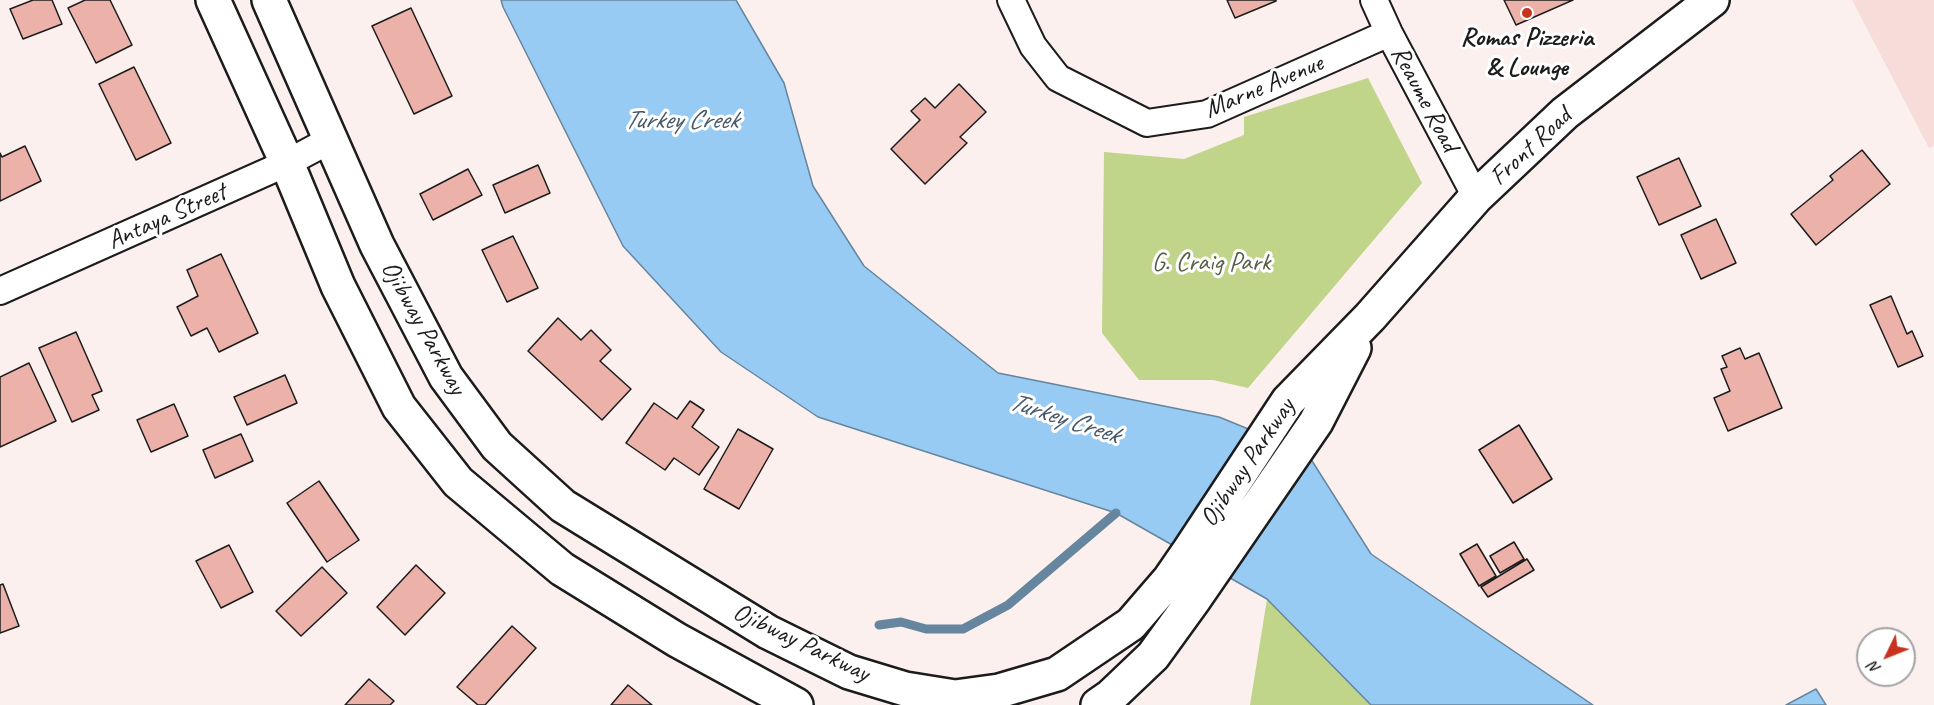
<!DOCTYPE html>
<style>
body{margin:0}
#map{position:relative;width:1934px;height:705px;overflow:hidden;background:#fbf0ee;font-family:Caveat,sans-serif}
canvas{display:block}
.north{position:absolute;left:1856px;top:627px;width:60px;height:60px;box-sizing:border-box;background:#fff;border:2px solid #a4a4a4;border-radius:50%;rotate:227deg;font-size:16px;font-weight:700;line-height:24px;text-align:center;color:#1c1c1c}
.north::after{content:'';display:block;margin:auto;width:21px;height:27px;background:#c8321e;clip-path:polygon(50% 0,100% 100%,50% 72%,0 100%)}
</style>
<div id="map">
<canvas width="1934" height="705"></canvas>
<div class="north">N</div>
</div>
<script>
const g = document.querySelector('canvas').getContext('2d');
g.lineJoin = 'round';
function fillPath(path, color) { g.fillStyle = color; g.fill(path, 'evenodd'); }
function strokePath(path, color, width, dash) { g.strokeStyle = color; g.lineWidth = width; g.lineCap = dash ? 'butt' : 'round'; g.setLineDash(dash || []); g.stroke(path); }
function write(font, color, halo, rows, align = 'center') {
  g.font = font + ' Caveat,sans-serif'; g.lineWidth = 6; g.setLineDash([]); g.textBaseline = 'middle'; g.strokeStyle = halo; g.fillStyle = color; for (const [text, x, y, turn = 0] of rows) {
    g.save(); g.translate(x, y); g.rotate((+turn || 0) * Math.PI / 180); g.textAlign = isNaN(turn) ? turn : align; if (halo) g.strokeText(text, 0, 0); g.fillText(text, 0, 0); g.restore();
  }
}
const built = new Path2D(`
 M1852 0H1934V146L1929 148Z`);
const green = new Path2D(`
 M1368 78 1422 183 1248 388 1213 380H1139L1102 333 1104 152 1184 159 1244 135V117Z
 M1267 599 1371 705H1250Z`);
const water = new Path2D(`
 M501 0H736L784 83 813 186 864 266 998 373 1219 417 1307 453 1371 554 1593 705H1371L1267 599 1116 513 818 417 721 352 623 246 503 7Z
 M1816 689 1826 705H1786Z`);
const stream = new Path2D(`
 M879 625 901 622 926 629H963L1008 605 1116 513`);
const building = new Path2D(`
 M33 0H52L62 24 23 39 10 9Z
 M85 0H110L132 45 96 63 68 8Z
 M1227 0H1276V1L1235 18Z
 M1504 0H1573L1516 25Z
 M411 8 452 96 414 114 372 26Z
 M134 67 171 143 136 160 99 84Z
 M959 84 986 112 960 137 967 143 925 184 891 149 920 120 911 111 925 98 935 108Z
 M25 146 41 181 0 201V153L2 157Z
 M1862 150 1890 184 1816 245 1791 214 1833 180 1830 176Z
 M1679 158 1701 206 1659 225 1637 177Z
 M538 165 550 193 505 213 493 185Z
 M468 169 482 195 433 220 420 194Z
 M1716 219 1736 263 1701 279 1681 235Z
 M513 236 538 288 507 302 482 250Z
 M221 254 258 333 219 352 207 328 191 336 177 307 198 296 187 270Z
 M1891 296 1907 334 1912 331 1923 356 1898 367 1870 305Z
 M558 318 581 340 591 330 611 350 600 361 631 389 602 420 528 351Z
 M76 332 102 391 92 395 99 410 72 422 39 348Z
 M1740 348 1745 359 1759 353 1782 408 1728 431 1714 398 1730 391 1721 369 1727 367 1722 356Z
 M29 363 56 421 0 447V377Z
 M285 375 297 403 247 425 234 397Z
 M690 401 704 410 692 427 719 447 699 475 674 458 665 470 626 443 654 403 677 419Z
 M174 404 188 436 151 452 137 420Z
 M1519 425 1552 479 1513 503 1479 450Z
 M738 429 773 449 739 509 704 489Z
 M241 434 253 461 215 478 203 450Z
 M319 481 359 540 327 562 287 503Z
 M1514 542 1524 559 1500 573 1490 556Z
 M1477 544 1496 576 1479 586 1460 554Z
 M229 545 253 592 221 608 196 561Z
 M1527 559 1534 570 1488 597 1481 587Z
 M416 565 445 593 405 635 377 607Z
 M322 567 347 593 301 636 276 611Z
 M3 584 19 626 0 633V585Z
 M512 626 536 648 485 705H478L457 687Z
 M369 679 394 701 390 705H345Z
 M628 685 652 705H611Z`);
const street = new Path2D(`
 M1011 0 1033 46 1058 78 1147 123 1207 114 1389 33
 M1374 0 1389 33 1476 197
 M0 291 287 163 332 139`);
const secondary = new Path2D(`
 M213 0 287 163 338 286 399 407 458 482 562 569 677 640 796 705
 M269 0 377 245 446 377 497 446 563 506 768 632 849 672 905 689 955 697 999 691 1057 674 1131 624 1169 580 1189 551 1288 401 1370 317 1476 197 1565 113 1712 0
 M1098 705 1111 696 1153 656 1195 598 1316 422 1354 348`);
const markers = [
 [1527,13,6,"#c8321e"]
];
const poiNames = [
 ["Romas Pizzeria",1527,38],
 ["& Lounge",1527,68]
];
const streetNames = [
 ["Marne Avenue",1264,87,-23],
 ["Reaume Road",1424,99,62],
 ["Front Road",1531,147,-43],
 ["Antaya Street",167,217,-24],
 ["Ojibway Parkway",423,328,61],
 ["Ojibway Parkway",1248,463,-56],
 ["Ojibway Parkway",801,643,26]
];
const parkNames = [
 ["G. Craig Park",1211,263]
];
const waterNames = [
 ["Turkey Creek",681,121],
 ["Turkey Creek",1064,419,18]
];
fillPath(built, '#f6ddda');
fillPath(green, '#c0d58a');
fillPath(water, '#97cbf4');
strokePath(water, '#66859e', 1.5);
strokePath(stream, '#66859e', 9);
fillPath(building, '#ecb2aa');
strokePath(building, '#1c1c1c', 1.5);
strokePath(street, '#1c1c1c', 30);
strokePath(secondary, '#1c1c1c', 38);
strokePath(street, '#fff', 26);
strokePath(secondary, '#fff', 33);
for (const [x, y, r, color] of markers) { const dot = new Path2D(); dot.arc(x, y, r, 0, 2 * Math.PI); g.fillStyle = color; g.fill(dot); strokePath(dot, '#fff', 2); }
write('bold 26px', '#1c1c1c', '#fff', poiNames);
write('26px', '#1c1c1c', '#fff', streetNames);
write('26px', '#555d42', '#fff', parkNames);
write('italic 27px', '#475968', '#fff', waterNames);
</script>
